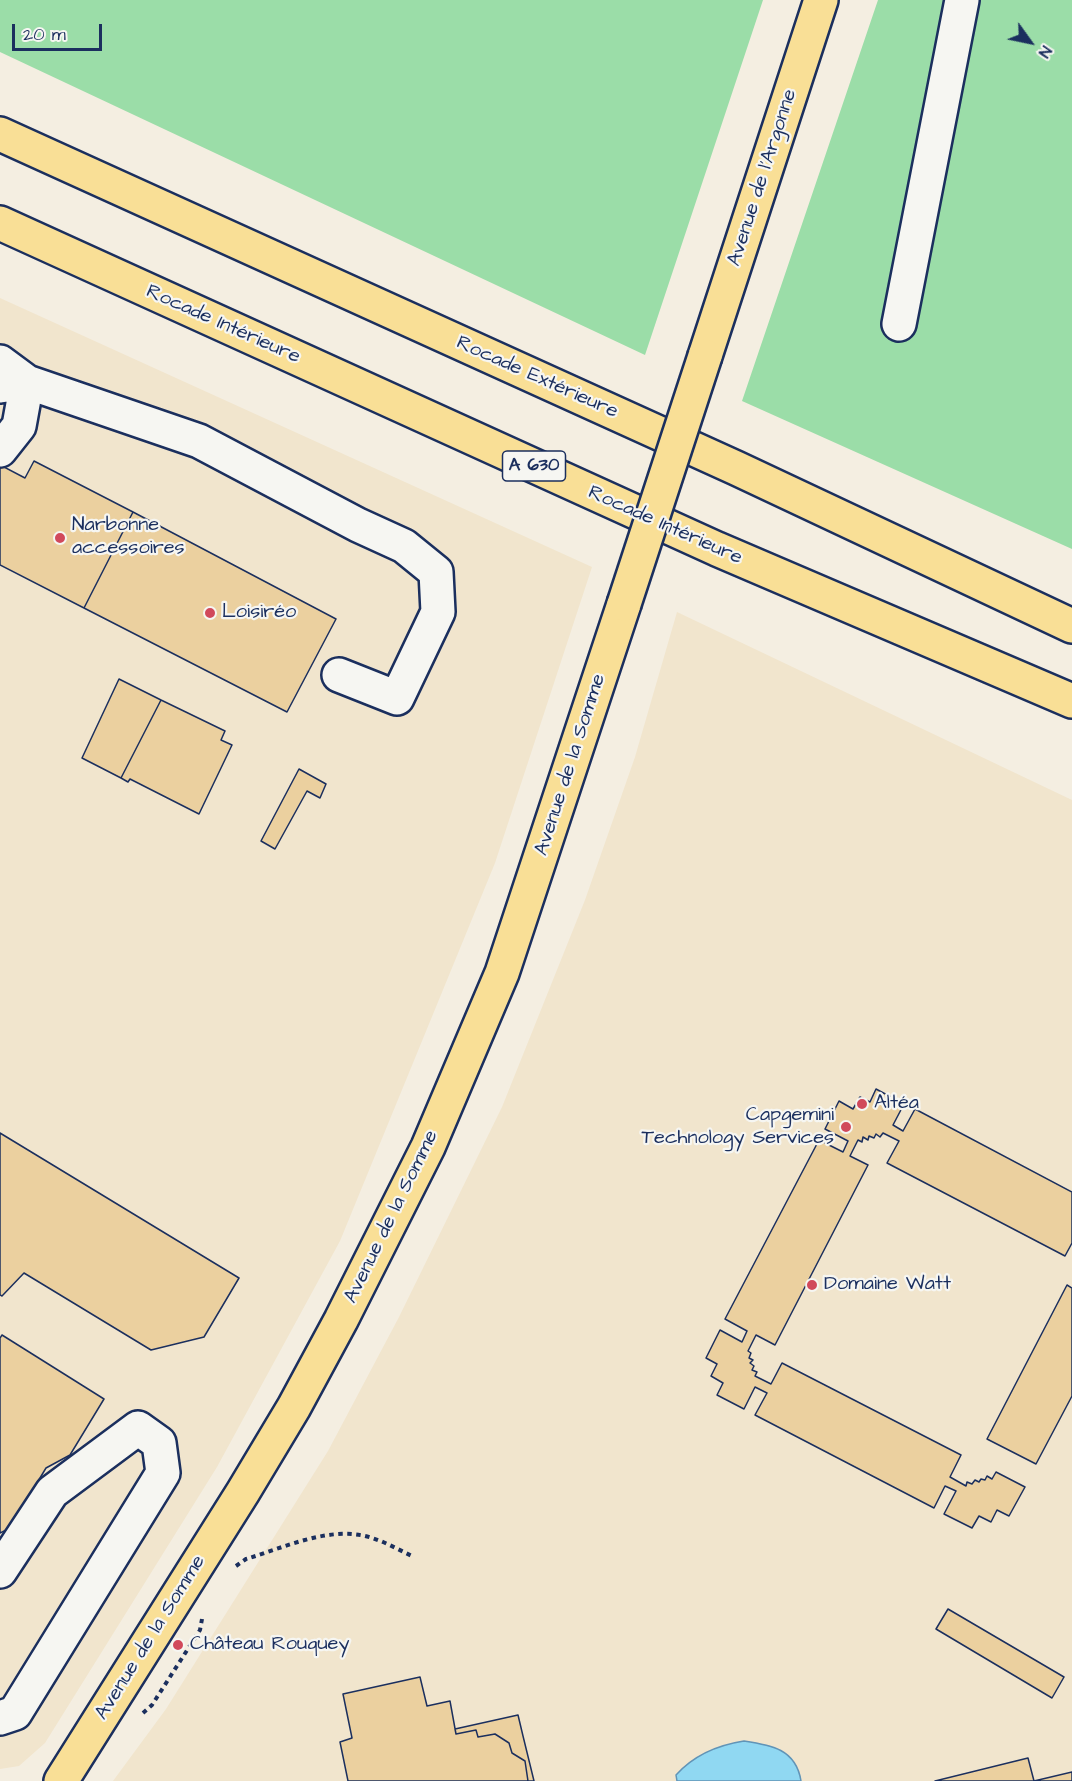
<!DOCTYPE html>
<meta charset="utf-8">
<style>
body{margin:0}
#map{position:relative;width:1072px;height:1781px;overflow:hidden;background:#f4eee1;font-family:"Architects Daughter",sans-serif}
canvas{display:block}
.north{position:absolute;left:1000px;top:12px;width:60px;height:60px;-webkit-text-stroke:4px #f6f6f2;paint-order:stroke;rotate:123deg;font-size:16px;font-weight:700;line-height:24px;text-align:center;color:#1b2f5e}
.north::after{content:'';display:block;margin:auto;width:21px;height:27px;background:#1b2f5e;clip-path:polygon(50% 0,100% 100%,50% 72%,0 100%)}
.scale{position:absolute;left:12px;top:24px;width:90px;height:27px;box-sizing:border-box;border:3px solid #1b2f5e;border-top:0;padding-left:8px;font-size:18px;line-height:21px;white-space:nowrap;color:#1b2f5e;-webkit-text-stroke:4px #f6f6f2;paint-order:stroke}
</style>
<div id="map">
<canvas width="1072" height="1781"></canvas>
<div class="north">N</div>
<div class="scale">20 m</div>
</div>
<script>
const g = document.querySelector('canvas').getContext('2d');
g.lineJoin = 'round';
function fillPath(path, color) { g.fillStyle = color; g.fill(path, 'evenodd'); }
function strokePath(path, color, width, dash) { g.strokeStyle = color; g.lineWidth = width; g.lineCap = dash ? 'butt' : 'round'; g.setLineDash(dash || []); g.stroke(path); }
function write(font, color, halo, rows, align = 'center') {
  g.font = font + ' "Architects Daughter",sans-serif'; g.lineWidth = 4.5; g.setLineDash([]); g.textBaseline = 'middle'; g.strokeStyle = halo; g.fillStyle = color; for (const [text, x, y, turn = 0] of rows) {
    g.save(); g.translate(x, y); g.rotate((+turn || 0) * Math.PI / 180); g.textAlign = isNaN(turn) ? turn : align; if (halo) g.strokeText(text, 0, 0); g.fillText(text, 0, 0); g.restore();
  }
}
const built = new Path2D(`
 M0 298 592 567 495 863 340 1241 217 1467 45 1743 19 1766 0 1769Z
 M677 612 1072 800V1781H113L166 1709 328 1451 399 1317 502 1107 585 900 635 757Z`);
const green = new Path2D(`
 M0 0H763L645 355 0 52Z
 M878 0H1072V549L742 401Z`);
const water = new Path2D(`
 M744 1741C771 1745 796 1749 801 1781H677L676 1775C694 1755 718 1745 744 1741Z`);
const building = new Path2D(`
 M34 461 133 512 84 608 0 565V465L25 478Z
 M133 512 336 619 287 712 84 608Z
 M119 679 161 700 121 778 82 758Z
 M161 700 225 731 221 740 232 745 199 814 130 779 128 782 121 778Z
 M299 769 326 784 320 798 307 791 275 849 261 841Z
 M876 1089 904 1104 893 1125 903 1131 915 1109 1072 1192V1243L1065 1256 887 1163 899 1141 883 1133 880 1137 876 1134 874 1138 869 1136 868 1140 863 1137 862 1142 858 1140 850 1156 868 1165 775 1345 756 1335 748 1351 751 1353 749 1358 753 1360 750 1363 754 1366 752 1370 757 1372 755 1376 771 1384 782 1363 961 1455 950 1477 966 1486 967 1482 972 1484 975 1480 979 1482 981 1479 985 1480 987 1476 992 1479 996 1472 1025 1487 1009 1516 997 1510 991 1522 979 1516 972 1528 944 1514 956 1491 945 1486 934 1508 755 1415 767 1393 755 1387 744 1409 717 1395 723 1383 711 1376 717 1364 706 1358 720 1330 742 1342 747 1331 725 1319 819 1140 843 1152 848 1141 825 1129 839 1101 853 1109 860 1097 870 1102Z
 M0 1133 239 1278 204 1337 151 1350 24 1273 2 1296 0 1295Z
 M1067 1285 1072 1288V1396L1036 1464 987 1439Z
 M2 1335 104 1399 70 1455 46 1468 10 1528 0 1533V1338Z
 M948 1609 1064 1677 1052 1698 936 1629Z
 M420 1677 427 1706 450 1701 456 1734 476 1730 478 1737 495 1734 509 1743 512 1753 525 1761 528 1781H348L340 1742 352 1738 343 1694Z
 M518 1715 523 1736 534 1781H528L525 1761 512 1753 509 1743 495 1734 478 1737 476 1730 456 1734 455 1729Z
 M1028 1758 1034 1781H935Z
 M1072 1772V1781H1034Z`);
const path = new Path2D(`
 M236 1566 246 1559C283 1548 326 1527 365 1536 382 1540 397 1549 412 1556
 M143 1713 152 1705 200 1630 202 1619`);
const minor = new Path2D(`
 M899 324 962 0
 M0 362 27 382 19 426 0 450
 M0 386 27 382 199 441 358 525 404 546 436 572 438 612 397 698 339 675
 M0 1571 52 1492 138 1428 159 1443 163 1473 15 1713 0 1718`);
const major = new Path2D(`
 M705 356 821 0
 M61 1781 243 1492 294 1407 341 1320 428 1147 502 973 624 604`);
const highway = new Path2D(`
 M0 134 736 468 1072 626
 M0 223 717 549 1072 701`);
const majorBridge = new Path2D(`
 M624 604 705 356`);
const markers = [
 [60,538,6,"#d1495b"],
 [210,613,6,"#d1495b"],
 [862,1104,6,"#d1495b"],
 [846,1127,6,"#d1495b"],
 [812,1285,6,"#d1495b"],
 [178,1645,6,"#d1495b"]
];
const shields = [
 [534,466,63]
];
const shieldNames = [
 ["A 630",534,466]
];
const streetNames = [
 ["Avenue de l'Argonne",763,178,-72],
 ["Rocade Intérieure",223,325,24],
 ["Rocade Extérieure",537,378,24],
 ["Rocade Intérieure",665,526,24],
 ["Avenue de la Somme",571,765,-72],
 ["Avenue de la Somme",392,1217,-64],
 ["Avenue de la Somme",151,1638,-58]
];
const poiNames = [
 ["Narbonne",72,526],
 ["accessoires",72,549],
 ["Loisiréo",222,613],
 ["Altéa",874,1104],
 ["Capgemini",834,1116,"right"],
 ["Technology Services",834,1139,"right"],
 ["Domaine Watt",824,1285],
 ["Château Rouquey",190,1645]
];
fillPath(built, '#f1e5cd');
fillPath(green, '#9bdda8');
fillPath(water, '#90d8f2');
strokePath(water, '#6194b7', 1.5);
fillPath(building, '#ebd09f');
strokePath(building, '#1b2f5e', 1.5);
strokePath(minor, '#1b2f5e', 38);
strokePath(major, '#1b2f5e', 38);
strokePath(highway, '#1b2f5e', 38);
strokePath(path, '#1b2f5e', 4, [4.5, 4.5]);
strokePath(minor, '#f6f6f2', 33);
strokePath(major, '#f9df96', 33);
strokePath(highway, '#f9df96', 33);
strokePath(majorBridge, '#1b2f5e', 38, []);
strokePath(majorBridge, '#f9df96', 33);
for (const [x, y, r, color] of markers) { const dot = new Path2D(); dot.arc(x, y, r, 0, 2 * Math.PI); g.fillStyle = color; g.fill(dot); strokePath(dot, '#f6f6f2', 2); }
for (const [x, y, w] of shields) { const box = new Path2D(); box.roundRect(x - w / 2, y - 15, w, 30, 4.5); g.fillStyle = '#f6f6f2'; g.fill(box); strokePath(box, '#1b2f5e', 1.5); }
write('bold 18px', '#1b2f5e', null, shieldNames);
write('20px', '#1b2f5e', '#f6f6f2', streetNames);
write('20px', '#1b2f5e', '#f6f6f2', poiNames, 'left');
</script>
